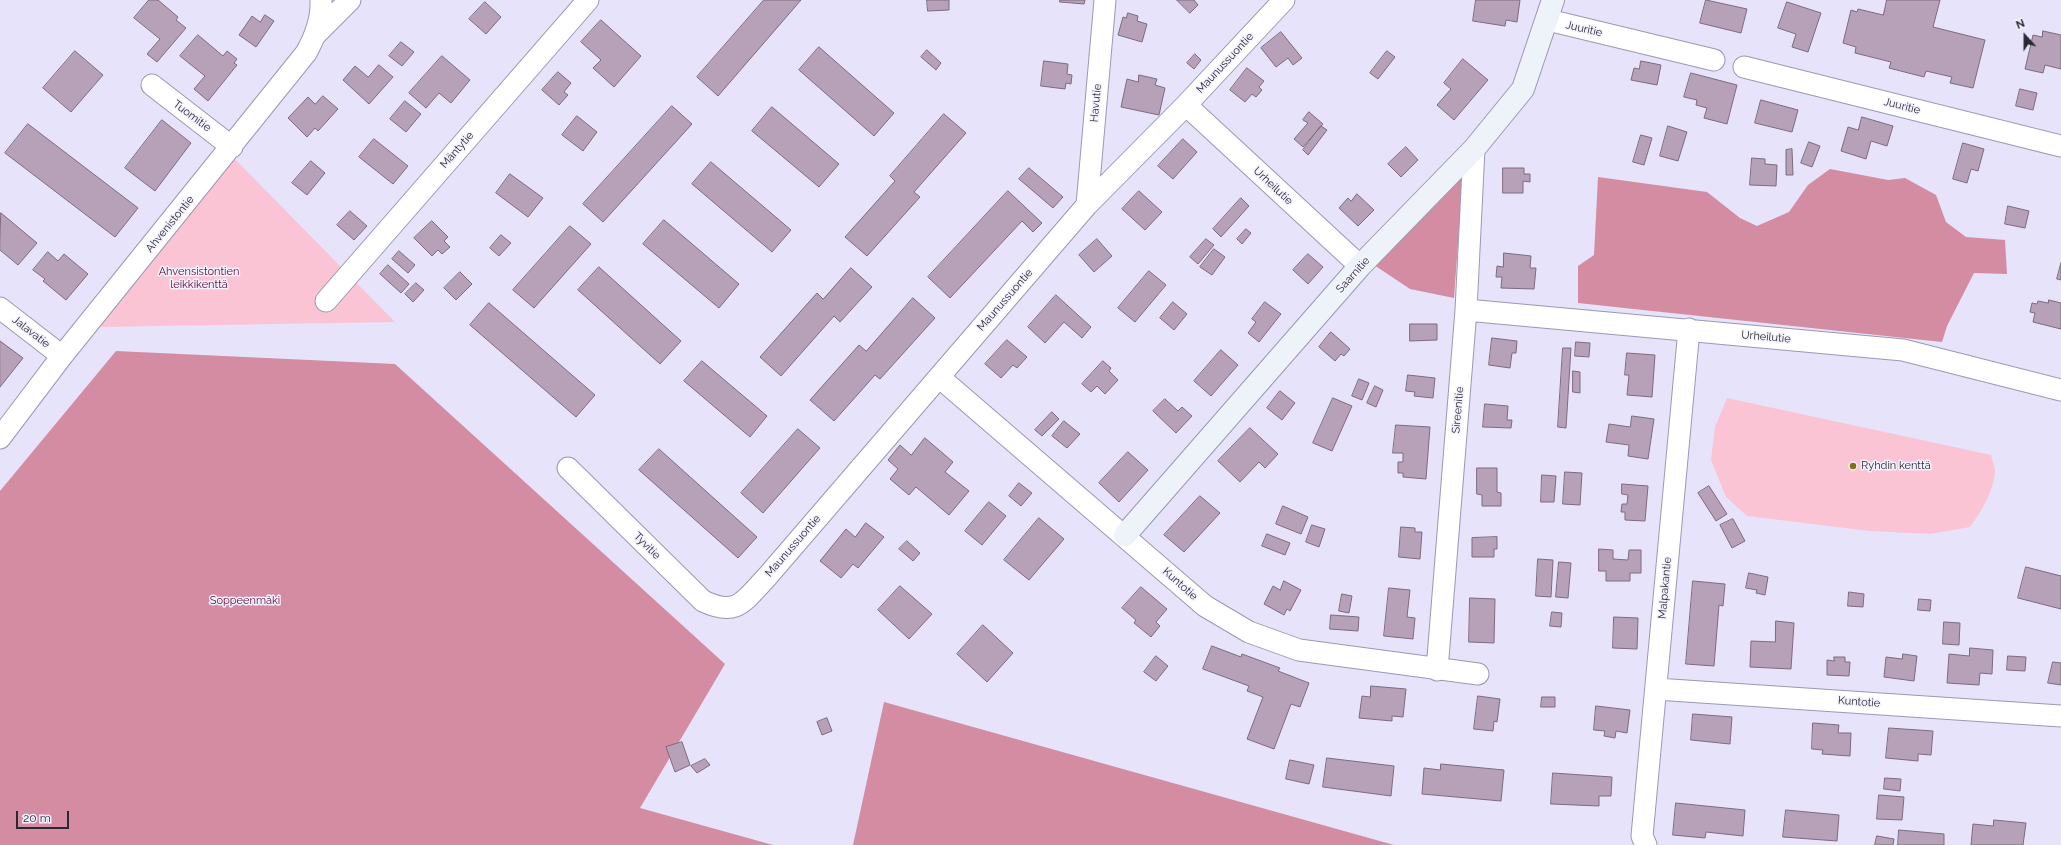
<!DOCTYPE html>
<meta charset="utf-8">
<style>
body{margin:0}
#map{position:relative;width:2061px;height:845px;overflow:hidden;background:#e6e3fb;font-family:Raleway,sans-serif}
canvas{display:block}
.north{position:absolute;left:2005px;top:16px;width:40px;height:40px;-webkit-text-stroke:3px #f3f2fe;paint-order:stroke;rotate:339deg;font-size:11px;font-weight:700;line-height:16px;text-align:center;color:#292833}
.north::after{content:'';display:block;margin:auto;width:14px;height:18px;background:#292833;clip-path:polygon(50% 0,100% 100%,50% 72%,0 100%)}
.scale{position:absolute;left:16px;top:811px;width:53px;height:18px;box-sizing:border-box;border:2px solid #292833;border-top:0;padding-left:5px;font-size:12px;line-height:14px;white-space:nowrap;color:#292833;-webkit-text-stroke:3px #f3f2fe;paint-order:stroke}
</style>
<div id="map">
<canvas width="2061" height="845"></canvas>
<div class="north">N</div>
<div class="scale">20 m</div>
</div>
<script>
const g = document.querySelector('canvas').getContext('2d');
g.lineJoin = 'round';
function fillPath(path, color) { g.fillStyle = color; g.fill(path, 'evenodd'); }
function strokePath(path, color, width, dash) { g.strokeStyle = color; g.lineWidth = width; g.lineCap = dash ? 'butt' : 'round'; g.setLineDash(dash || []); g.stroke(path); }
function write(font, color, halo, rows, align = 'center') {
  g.font = font + ' Raleway,sans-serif'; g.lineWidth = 3; g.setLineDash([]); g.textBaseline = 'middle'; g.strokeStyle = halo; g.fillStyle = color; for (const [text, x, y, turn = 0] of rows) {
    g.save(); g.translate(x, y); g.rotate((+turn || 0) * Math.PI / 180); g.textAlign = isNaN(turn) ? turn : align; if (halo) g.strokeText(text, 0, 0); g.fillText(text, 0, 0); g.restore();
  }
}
const green = new Path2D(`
 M232 156 395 322 99 327Z
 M1727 398 1991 455C1992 460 1995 466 1995 471 1994 491 1981 512 1970 527L1930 534 1870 531 1747 516 1726 497 1711 460 1715 427Z`);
const forest = new Path2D(`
 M1464 159 1454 298 1410 289 1374 265Z
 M1830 169 1888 180 1905 178 1936 195 1946 222 1966 237 2005 240 2007 274 1974 273 1947 326 1942 342 1578 303V266L1594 255 1598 177 1707 192 1740 218 1757 226 1789 212 1808 185Z
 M116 351 395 364 725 664 640 808 773 845H0V491Z
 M884 702 1394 845H853Z`);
const building = new Path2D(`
 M149 0H158L178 17 176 20 186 28 157 62 147 54 160 39 134 18Z
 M764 0H801L718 96 697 77Z
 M927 0H949V10L928 11Z
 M1060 0H1085L1084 4 1060 2Z
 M1177 0H1194L1198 5 1190 13Z
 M1476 0H1520L1517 22 1506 20 1505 26 1473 21Z
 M1706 0 1747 9 1741 33 1700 23Z
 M1887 0H1940L1933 27 1985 40 1973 88 1950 83 1952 77 1926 71 1924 77 1889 68 1891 62 1855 53 1856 47 1843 43 1851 10 1857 12 1858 9 1883 15Z
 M485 2 501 17 486 34 469 19Z
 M1787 2 1821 13 1808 52 1792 47 1796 34 1778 28Z
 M1128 13 1138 16 1137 21 1147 24 1142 42 1118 35 1123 17 1126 18Z
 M265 15 274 21 256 47 239 35 252 16 260 22Z
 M601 20 641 56 614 87 593 68 601 60 581 42Z
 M2043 31 2061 35V69L2045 65 2043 73 2025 69 2033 35 2042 37Z
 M1281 32 1302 58 1293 65 1288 58 1276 67 1261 48Z
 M198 35 223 56 227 51 237 59 234 63 237 65 208 101 194 89 205 76 180 56Z
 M401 42 414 52 402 66 389 56Z
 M819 47 894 113 874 136 799 70Z
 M927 50 941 63 936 70 921 57Z
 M75 51 103 75 71 112 43 88Z
 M1387 51 1395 57 1378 79 1370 73Z
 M1195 54 1201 60 1194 69 1187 63Z
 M442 56 470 80 451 103 439 93 426 108 409 93Z
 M1463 59 1488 80 1454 120 1437 105 1451 89 1444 83Z
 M1044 61 1068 64 1067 74 1072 75 1071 84 1066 83 1065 89 1041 86Z
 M1641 61 1661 65 1657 85 1631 80 1634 68 1639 69Z
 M379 65 393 77 369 104 343 80 355 66 368 77Z
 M1247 68 1264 81 1259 87 1262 90 1256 97 1252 94 1245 102 1230 90Z
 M558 72 571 83 564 92 568 95 559 105 542 90Z
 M1691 73 1737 85 1727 124 1704 118 1707 108 1696 105 1697 100 1684 97Z
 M1139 75 1157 79 1155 85 1165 88 1159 115 1121 107 1127 79 1138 82Z
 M2020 89 2037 93 2033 110 2016 106Z
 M323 96 338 109 318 131 315 128 307 137 288 118 308 97 315 104Z
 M1761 100 1798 110 1792 132 1755 123Z
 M405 101 421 114 406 132 390 119Z
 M672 106 692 124 603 222 583 204Z
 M772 107 839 164 819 187 752 131Z
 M1309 112 1323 124 1303 147 1294 139 1308 123 1303 120Z
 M944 114 966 133 914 192 920 197 867 256 845 237 895 181 890 176Z
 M577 116 597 132 583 151 562 135Z
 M1862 117 1893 126 1887 146 1871 141 1866 159 1841 151 1848 127 1858 130Z
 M162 120 191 143 155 191 125 168Z
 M28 124 138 208 115 237 5 153Z
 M1321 126 1327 130 1308 155 1303 150Z
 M1668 126 1687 132 1678 161 1660 156Z
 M1641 135 1652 138 1644 165 1633 162Z
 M374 139 408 166 393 184 359 157Z
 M1183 139 1197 152 1173 179 1158 166Z
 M1809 142 1820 146 1812 167 1801 163Z
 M1963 143 1984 149 1978 171 1971 169 1967 183 1953 179Z
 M1406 147 1418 160 1401 177 1388 164Z
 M1792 149 1793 175H1786V150Z
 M1752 158 1765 159V164L1777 165 1776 186 1750 185Z
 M311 161 325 173 307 195 292 183Z
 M711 162 791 230 772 252 692 184Z
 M1029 168 1063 197 1053 208 1019 179Z
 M1503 168H1524V174H1530V182L1523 181V193H1503Z
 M510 174 543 198 528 217 496 193Z
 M1008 191 1042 223 1033 232 1022 221 950 298 928 277Z
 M1139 191 1162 212 1145 230 1122 209Z
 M1357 194 1374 210 1358 226 1339 208 1348 198 1351 201Z
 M1241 198 1249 206 1221 237 1213 229Z
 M2008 206 2029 211 2025 228 2005 224Z
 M350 211 367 226 354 240 337 225Z
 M1 213 37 243 18 265 0 250Z
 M664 220 739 284 719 308 643 244Z
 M432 221 448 237 444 241 450 247 442 254 438 250 432 256 414 238Z
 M570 226 591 244 534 308 513 290Z
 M1246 229 1251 233 1242 244 1237 239Z
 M501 235 511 243 499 256 490 248Z
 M1097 239 1112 256 1094 272 1079 255Z
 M1206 239 1214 245 1198 264 1190 257Z
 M1214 249 1225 257 1212 275 1200 267Z
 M399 251 415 265 408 273 392 259Z
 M48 252 58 261 64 254 88 274 66 300 43 281 45 279 33 270Z
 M1504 253 1531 256 1530 268H1536L1534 289 1501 288 1502 277H1496L1497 266 1503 267Z
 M1308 254 1323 267 1308 284 1293 270Z
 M2061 263V280L2057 279Z
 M388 265 409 284 401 293 380 274Z
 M599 267 681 341 660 364 578 290Z
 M851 268 872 287 840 322 834 316 781 376 760 357 817 293 823 299Z
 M1149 271 1166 285 1135 322 1118 308Z
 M460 272 472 284 456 300 444 288Z
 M416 283 424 290 413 302 405 294Z
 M1056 295 1091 327 1082 338 1064 322 1045 343 1028 327Z
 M913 298 935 318 880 379 875 375 834 421 810 400 859 345 866 351Z
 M2049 300 2061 303V329L2033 322 2035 313 2030 312 2032 303 2037 304 2038 301 2048 303Z
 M1173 302 1187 314 1174 330 1160 318Z
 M1265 302 1281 314 1259 342 1248 333 1256 322 1252 319Z
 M489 303 595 395 576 417 470 325Z
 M1410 324H1437V340L1410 341Z
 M1331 332 1350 349 1344 356 1341 354 1335 361 1319 347Z
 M1492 338 1517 341 1516 353H1512L1510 368 1489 365Z
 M1007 340 1027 357 1017 368 1013 365 1001 378 985 364Z
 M0 341 23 358 0 387Z
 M1576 342 1590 343 1589 357 1575 356Z
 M1563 348H1571L1566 428 1558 427Z
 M1221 350 1238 365 1211 396 1194 381Z
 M1627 353 1655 355 1652 397 1627 395 1629 375H1625Z
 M702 361 767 416 750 437 684 381Z
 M1103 361 1111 368 1109 371 1118 380 1105 394 1097 386 1091 392 1082 384Z
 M1573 371 1580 372V393L1573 392Z
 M1408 375 1435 378 1433 398 1414 396 1415 392 1406 391Z
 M1359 379 1369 383 1362 400 1352 396Z
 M1375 386 1383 390 1376 407 1367 403Z
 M1280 391 1295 403 1282 420 1267 408Z
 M1333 398 1352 406 1332 451 1313 443Z
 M1165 399 1178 411 1182 407 1192 416 1176 433 1153 411Z
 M1485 404 1508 406 1507 420H1512L1511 428 1483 427Z
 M1052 412 1059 419 1042 436 1035 430Z
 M1632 416 1654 419 1648 459 1628 456 1629 445 1606 442 1609 424 1630 427Z
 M1064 421 1080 434 1067 448 1052 436Z
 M1396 425 1430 427 1426 479 1403 477V473H1398V462H1403V453H1393Z
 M1250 428 1278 454 1265 468 1259 462 1240 482 1218 461Z
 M798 429 820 448 763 513 741 493Z
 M925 438 953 462 945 472 969 491 949 515 916 487 909 495 890 479 898 469 888 460 900 445 911 455Z
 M659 449 757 537 738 558 639 470Z
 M1128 452 1148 470 1119 502 1099 483Z
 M1477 468H1497V492L1501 493V506H1482V495L1477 494Z
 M1565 472 1582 473 1580 505 1563 504Z
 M1542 475 1556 476 1554 502H1541Z
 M1019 483 1032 493 1021 506 1009 496Z
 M1622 484 1648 486 1645 521 1625 520V512H1621L1622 504H1627L1628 495 1622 494Z
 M1709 486 1727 514 1716 521 1698 493Z
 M1200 496 1220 513 1184 552 1164 535Z
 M989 502 1006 516 982 545 965 531Z
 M1283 506 1308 517 1301 534 1276 524Z
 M1039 518 1064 539 1029 580 1004 560Z
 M1733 519 1745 541 1732 548 1720 525Z
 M866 523 884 537 858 568 853 564 841 578 820 561 846 529 855 537Z
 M1312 525 1325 529 1319 547 1306 542Z
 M1401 527 1415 528V532H1422L1420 559 1399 557Z
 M1267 534 1290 543 1285 555 1262 546Z
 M1497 537V549H1494V557H1472V538Z
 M907 541 920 553 913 561 899 549Z
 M1599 549 1613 550V559L1628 560 1629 550H1641V573H1630V581H1606V571H1599Z
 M1538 559 1553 560 1551 597 1536 596Z
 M1559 562 1571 563 1568 598 1556 597Z
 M2026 567 2061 576V609L2018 598Z
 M1749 573 1768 577 1765 595 1756 593 1757 590 1746 588Z
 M1284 581 1301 590 1290 611 1287 609 1284 615 1264 604 1273 586 1280 590Z
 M1693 581 1725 584 1723 606 1719 605 1714 666 1686 664Z
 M900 586 932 614 909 639 878 610Z
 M1141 587 1167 609 1156 622 1160 626 1151 637 1134 623 1136 620 1122 608Z
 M1389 588 1410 590 1407 617 1415 618 1413 639 1384 636Z
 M1849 592 1864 594 1863 607 1848 606Z
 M1342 594 1352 596 1349 613 1339 611Z
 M1470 598 1495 599 1494 643 1469 642Z
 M1919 599 1931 600 1930 611 1918 610Z
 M1552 612 1562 613 1561 627 1550 626Z
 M1331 615 1359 617 1358 631 1330 629Z
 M1614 617 1638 618 1637 649 1613 648Z
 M1776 621 1794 623 1791 669 1750 667 1751 641 1775 642Z
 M1944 622 1960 623 1959 645 1943 644Z
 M983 625 1013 653 987 682 957 654Z
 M1212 646 1241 657 1242 654 1280 668 1278 671 1309 683 1300 707 1291 704 1274 749 1247 739 1263 697 1247 691 1249 686 1203 669Z
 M1970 648 1993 650 1992 674 1980 673 1979 685 1947 683 1949 654 1969 656Z
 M1903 654 1917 656 1914 681 1884 677 1886 657 1902 659Z
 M1156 656 1168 666 1156 681 1144 672Z
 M2008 656 2026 657 2025 671 2007 670Z
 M1834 657H1845V662H1850L1849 676 1827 675V660L1834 661Z
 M2053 662 2061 663V685L2048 683Z
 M1371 686 1406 689 1403 717 1392 716V721L1359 718 1362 696 1370 697Z
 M1478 696 1500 699 1497 722 1494 721 1493 731 1474 729Z
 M1542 697H1555V707H1541Z
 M1596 706 1630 710 1627 733 1616 731 1615 738 1604 736 1605 731 1594 730Z
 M1693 714 1732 717 1730 744 1691 740Z
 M827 718 832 731 822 735 817 722Z
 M1813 723 1839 725 1838 733H1851L1850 756 1822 754 1823 750 1812 749Z
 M1889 728 1933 731 1931 755 1918 754V761L1886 758Z
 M682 742 690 765 675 772 666 747Z
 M1327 758 1394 766 1391 796 1323 787Z
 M705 759 710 765 697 773 691 766Z
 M1290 760 1314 765 1309 784 1286 779Z
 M1441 764 1504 770 1501 801 1422 794 1424 768 1440 770Z
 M1553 773 1612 777 1611 796H1599V806L1551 804Z
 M1885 778 1901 779 1900 791 1884 789Z
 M1879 795 1904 797 1902 820 1877 819Z
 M1676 803 1745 810 1743 836 1706 832 1705 838 1673 835Z
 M1786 810 1839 815 1837 841 1783 837Z
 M1994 820 2026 823 2023 845H1971L1973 824 1993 826Z
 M1899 830 1944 834V845H1898Z
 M1877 836 1894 839 1893 845H1875Z`);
const street = new Path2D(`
 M1548 20 1714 60
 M315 35 350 0
 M1744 67 2061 146
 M152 85 232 147
 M1186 105 1360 266
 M1087 205 1105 0
 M326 301 588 0
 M0 308 62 356
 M1466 310 1903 350 2061 390
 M939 377 1205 606 1249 632 1299 650 1478 674
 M0 438 62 356 306 53C315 37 322 19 321 0
 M568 468 703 601C737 617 743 602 766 578L1087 205 1186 105 1284 0
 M1437 670 1466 310 1474 149
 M1656 689 2061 716
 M1646 845 1642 836 1689 329`);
const secondary = new Path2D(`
 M1125 535 1360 266 1474 149 1523 89 1553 0`);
const markers = [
 [1853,466,4,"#7c7214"]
];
const streetNames = [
 ["Juuritie",1584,29,13],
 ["Maunussuontie",1225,63,-47],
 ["Havutie",1096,103,-85],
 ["Juuritie",1902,106,14],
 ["Tuomitie",192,116,37],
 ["Mäntytie",457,150,-49],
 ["Urheilutie",1273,186,43],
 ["Ahvenistontie",170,224,-51],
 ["Saarnitie",1353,275,-48],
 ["Maunussuontie",1005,300,-49],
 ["Jalavatie",31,332,38],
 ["Urheilutie",1766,337,5],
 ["Sireenitie",1458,410,-85],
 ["Tyvitie",647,546,45],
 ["Maunussuontie",793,546,-49],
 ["Kuntotie",1180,584,42],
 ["Malpakantie",1665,588,-85],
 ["Kuntotie",1859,702,4]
];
const parkNames = [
 ["Ahvensistontien",199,272],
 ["leikkikenttä",199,285],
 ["Soppeenmäki",245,601]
];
const poiNames = [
 ["Ryhdin kenttä",1861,466]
];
fillPath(green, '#fbc4d4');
fillPath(forest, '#d38ca2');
fillPath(building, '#b7a1b8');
strokePath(building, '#7e6a7f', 1);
strokePath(street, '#9b98b4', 23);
strokePath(secondary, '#9b98b4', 24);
strokePath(street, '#fff', 21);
strokePath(secondary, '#eef3f9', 22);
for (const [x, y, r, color] of markers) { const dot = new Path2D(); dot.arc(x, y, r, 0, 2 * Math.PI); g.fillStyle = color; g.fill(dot); strokePath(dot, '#f3f2fe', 1.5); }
write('11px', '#292833', '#f3f2fe', streetNames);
write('11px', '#600932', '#f3f2fe', parkNames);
write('11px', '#292833', '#f3f2fe', poiNames, 'left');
</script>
